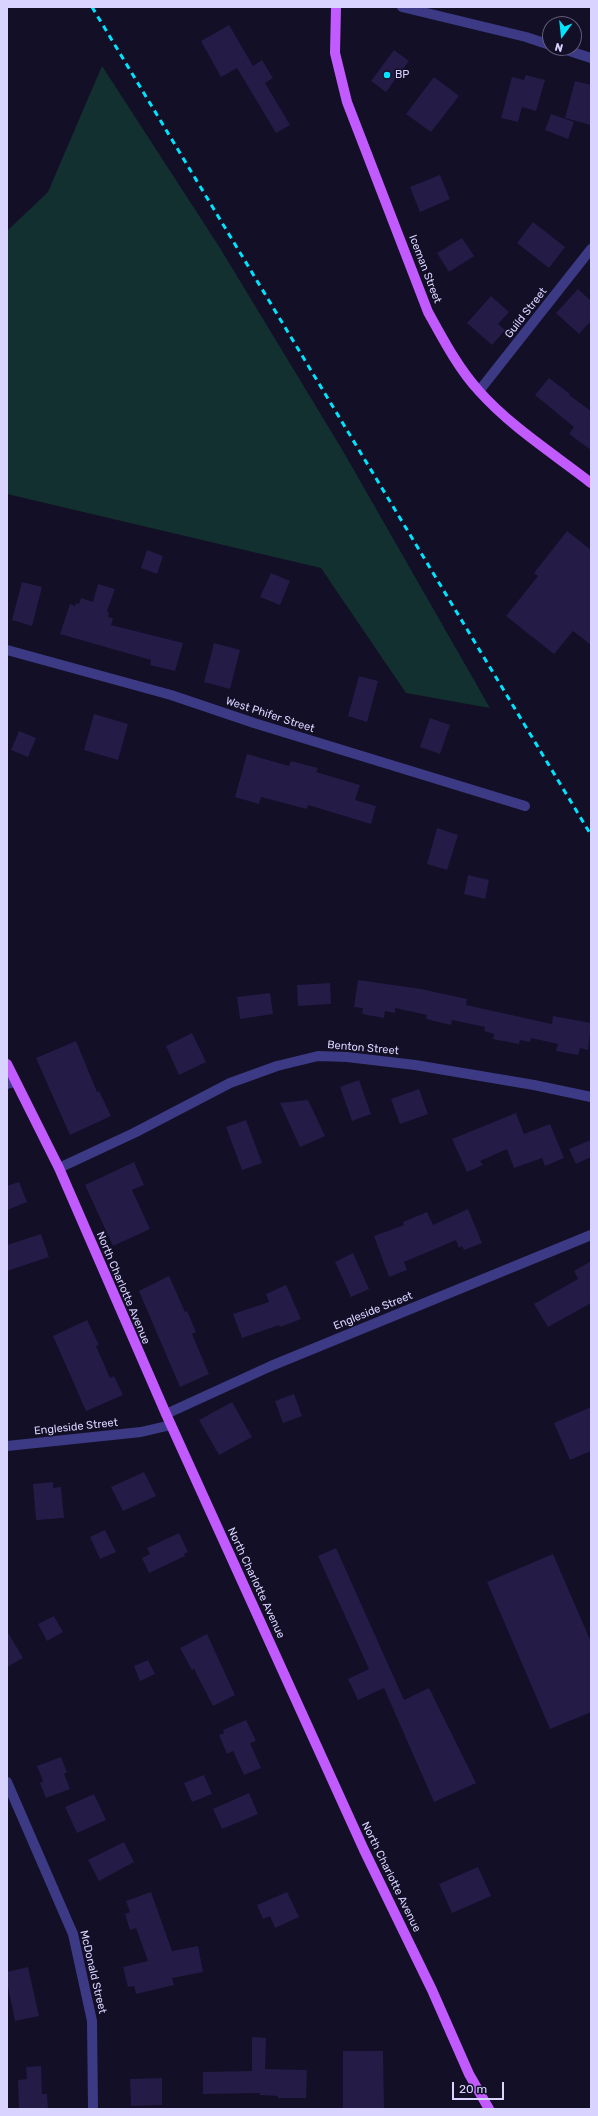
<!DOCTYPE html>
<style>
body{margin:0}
#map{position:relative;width:598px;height:2116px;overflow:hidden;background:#130f26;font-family:Rubik,sans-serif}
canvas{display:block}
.frame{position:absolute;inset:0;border:8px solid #d9d4ff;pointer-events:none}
.north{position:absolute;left:542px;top:16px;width:40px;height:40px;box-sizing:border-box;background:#130f26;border:1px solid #625e7d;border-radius:50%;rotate:195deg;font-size:11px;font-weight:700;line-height:16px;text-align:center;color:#d9d4ff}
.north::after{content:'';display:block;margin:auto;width:14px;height:18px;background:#00e5ff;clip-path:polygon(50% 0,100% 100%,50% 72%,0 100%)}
.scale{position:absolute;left:452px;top:2082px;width:52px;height:18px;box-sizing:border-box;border:2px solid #d9d4ff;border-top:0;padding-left:5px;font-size:12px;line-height:14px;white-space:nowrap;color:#d9d4ff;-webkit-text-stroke:3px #130f26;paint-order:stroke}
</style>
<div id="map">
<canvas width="598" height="2116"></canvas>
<div class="frame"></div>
<div class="north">N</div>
<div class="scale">20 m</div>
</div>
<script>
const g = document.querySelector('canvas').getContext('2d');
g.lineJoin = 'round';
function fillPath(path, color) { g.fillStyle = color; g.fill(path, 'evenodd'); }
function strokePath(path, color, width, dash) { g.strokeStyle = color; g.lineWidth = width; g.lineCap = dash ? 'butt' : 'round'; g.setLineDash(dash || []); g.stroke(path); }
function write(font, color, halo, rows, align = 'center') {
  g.font = font + ' Rubik,sans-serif'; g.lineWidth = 3; g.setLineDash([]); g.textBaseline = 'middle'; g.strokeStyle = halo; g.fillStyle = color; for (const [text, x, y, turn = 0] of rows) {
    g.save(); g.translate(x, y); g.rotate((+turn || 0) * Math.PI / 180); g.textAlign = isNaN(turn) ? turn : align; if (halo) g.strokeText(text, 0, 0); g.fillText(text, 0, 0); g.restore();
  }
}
const green = new Path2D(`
 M102 66 220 248 343 451 490 708 406 693 321 568 7 494V231L48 192Z`);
const building = new Path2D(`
 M229 25 253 66 262 60 273 78 265 83 290 125 276 133 237 68 221 77 201 41Z
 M394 50 409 61 386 92 371 81Z
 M526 75 545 80 536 111 522 107 518 122 501 118 512 77 524 80Z
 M434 77 459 96 431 132 406 114Z
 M575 81 591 85V125L565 118Z
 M551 114 574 122 568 139 545 130Z
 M440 175 450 199 420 212 410 187Z
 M533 222 565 247 549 268 517 243Z
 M462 238 474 256 449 272 437 253Z
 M578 289 591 301V321L579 334 556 313Z
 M491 296 509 312 498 324 505 330 492 345 467 323Z
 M549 378 570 394 569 395 591 411V450L569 434 574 427 535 395Z
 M567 531 591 550V645L573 631 554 654 506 616 538 576 534 573Z
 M147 550 163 556 157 574 141 568Z
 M271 573 290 581 280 605 260 597Z
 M22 582 42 587 32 626 12 620Z
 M98 584 115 589 107 611 109 612 108 617 113 618 111 625 183 643 175 671 150 665 151 660 60 634 70 604 75 606 76 603 79 604 81 598 93 602Z
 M214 643 240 650 230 689 204 682Z
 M359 676 378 681 367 722 348 716Z
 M94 714 128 724 118 760 84 750Z
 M430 718 450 725 440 754 420 747Z
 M19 731 36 738 28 757 11 750Z
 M247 754 289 766 291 761 318 768 316 772 360 785 355 800 376 806 371 824 308 805 307 809 261 797 259 804 235 797Z
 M437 828 458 835 447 870 427 864Z
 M468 875 489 880 485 899 464 894Z
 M358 980 421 989 467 999 466 1005 552 1024 553 1016 591 1023 588 1050 580 1048 578 1055 556 1051 558 1044 531 1038 530 1042 520 1040 519 1044 493 1039 494 1034 484 1031 485 1027 452 1020 451 1025 426 1019 427 1015 395 1008V1013L385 1011 384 1018 362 1014 363 1008 354 1007Z
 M330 983 331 1004 298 1006 297 985Z
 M270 993 273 1014 240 1019 237 997Z
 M192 1033 206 1062 179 1075 166 1046Z
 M76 1041 97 1092 99 1091 111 1116 70 1135 36 1058Z
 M359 1080 371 1114 352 1121 340 1087Z
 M419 1089 428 1114 400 1124 391 1099Z
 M308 1100 325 1136 300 1147 280 1103Z
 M516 1113 524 1134 550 1124 564 1158 545 1166 542 1158 514 1168 507 1149 480 1161 483 1165 467 1172 452 1139Z
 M246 1120 262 1163 242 1170 226 1127Z
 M591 1140V1157L576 1164 569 1149Z
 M134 1162 144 1185 132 1190 150 1229 113 1246 85 1185Z
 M19 1182 27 1202 7 1210V1186Z
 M468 1209 482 1243 464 1250 462 1246 459 1248 456 1240 404 1262 407 1270 389 1277 374 1236 404 1225 403 1222 427 1212 433 1225Z
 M41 1234 49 1257 7 1271V1245Z
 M353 1253 369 1289 351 1297 335 1262Z
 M591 1261V1303L548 1327 534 1304 578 1279 574 1271Z
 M169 1276 185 1312 187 1311 196 1332 192 1334 209 1374 180 1387 139 1291Z
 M286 1285 301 1319 280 1327 279 1325 242 1338 233 1314 269 1302 266 1294Z
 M87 1320 99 1345 96 1346 110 1378 114 1376 123 1395 86 1411 53 1336Z
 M294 1394 302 1416 283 1423 275 1401Z
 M232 1402 252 1437 219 1455 199 1420Z
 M591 1407V1451L570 1460 554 1423Z
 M144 1472 156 1496 123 1511 111 1487Z
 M53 1482V1488L61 1487 64 1518 36 1520 33 1484Z
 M105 1530 116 1552 100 1559 90 1537Z
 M179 1533 188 1552 184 1554 185 1556 149 1573 142 1558 150 1554 147 1548Z
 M336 1548 404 1700 429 1688 476 1783 434 1802 384 1688 358 1700 348 1679 369 1669 318 1556Z
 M553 1554 591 1642V1712L550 1729 487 1582Z
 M54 1616 63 1632 47 1641 38 1624Z
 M7 1631 23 1658 7 1667Z
 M207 1634 235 1695 213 1706 194 1669 192 1670 180 1648Z
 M148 1660 155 1674 140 1681 134 1666Z
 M246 1720 256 1741 250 1743 261 1768 244 1775 233 1751 227 1754 219 1735 224 1733 223 1730Z
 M61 1757 67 1772 64 1774 70 1789 46 1798 40 1783 43 1781 37 1766Z
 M204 1775 212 1794 192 1802 184 1783Z
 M249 1793 258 1814 222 1829 213 1809Z
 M94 1794 106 1820 77 1833 65 1807Z
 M124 1842 134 1862 99 1881 88 1860Z
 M478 1867 491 1896 452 1913 439 1884Z
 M151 1892 172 1951 198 1946 203 1972 172 1978 174 1985 136 1994 134 1986 128 1987 123 1967 148 1961 136 1928 130 1930 125 1914 130 1912 126 1901Z
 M287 1892 299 1917 275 1928 270 1916 263 1919 257 1905Z
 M28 1967 39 2016 15 2021 7 1982V1972Z
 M252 2037 266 2038 265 2069 307 2070 306 2098H278V2096L259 2095 260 2093 203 2094V2072L252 2071Z
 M343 2051H383L384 2109H343Z
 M41 2066 42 2094H47L48 2109H19L18 2080 27 2079 26 2067Z
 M162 2078V2105L131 2106 130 2079Z`);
const minor = new Path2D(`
 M402 7 526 37 550 45
 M560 48 591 58
 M479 391 591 249
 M7 650 171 695 254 723 525 806
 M7 1084 15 1082
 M59 1168 134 1133 230 1083 277 1066 318 1056 347 1057 415 1065 534 1085 591 1097
 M166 1414 271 1366 591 1235
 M7 1446 141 1432 171 1425
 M7 1782 73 1934 92 2021 93 2109`);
const major = new Path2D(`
 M336 7 335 53 347 102 428 312C443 339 458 368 479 391 511 427 554 454 591 483
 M7 1064 59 1168 166 1414 364 1850 432 1990 469 2074 489 2109`);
const rail = new Path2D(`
 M92 7 591 835`);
const markers = [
 [387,75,4,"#00e5ff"]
];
const poiNames = [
 ["BP",395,75]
];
const streetNames = [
 ["Iceman Street",425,269,69],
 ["Guild Street",526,313,-52],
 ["West Phifer Street",270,715,18],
 ["Benton Street",363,1048,5],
 ["North Charlotte Avenue",123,1288,67],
 ["Engleside Street",373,1311,-22],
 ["Engleside Street",76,1427,-6],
 ["North Charlotte Avenue",256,1583,65],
 ["North Charlotte Avenue",391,1877,64],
 ["McDonald Street",93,1972,77]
];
fillPath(green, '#12302f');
fillPath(building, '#241b47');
strokePath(minor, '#3d3a85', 10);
strokePath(major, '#c25bff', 10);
strokePath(rail, '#00e5ff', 3, [6, 5]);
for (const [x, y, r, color] of markers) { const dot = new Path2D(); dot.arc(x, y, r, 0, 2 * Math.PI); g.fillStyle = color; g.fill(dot); strokePath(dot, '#130f26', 1.5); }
write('11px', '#d9d4ff', '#130f26', poiNames, 'left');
write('11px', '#d9d4ff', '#130f26', streetNames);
</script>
